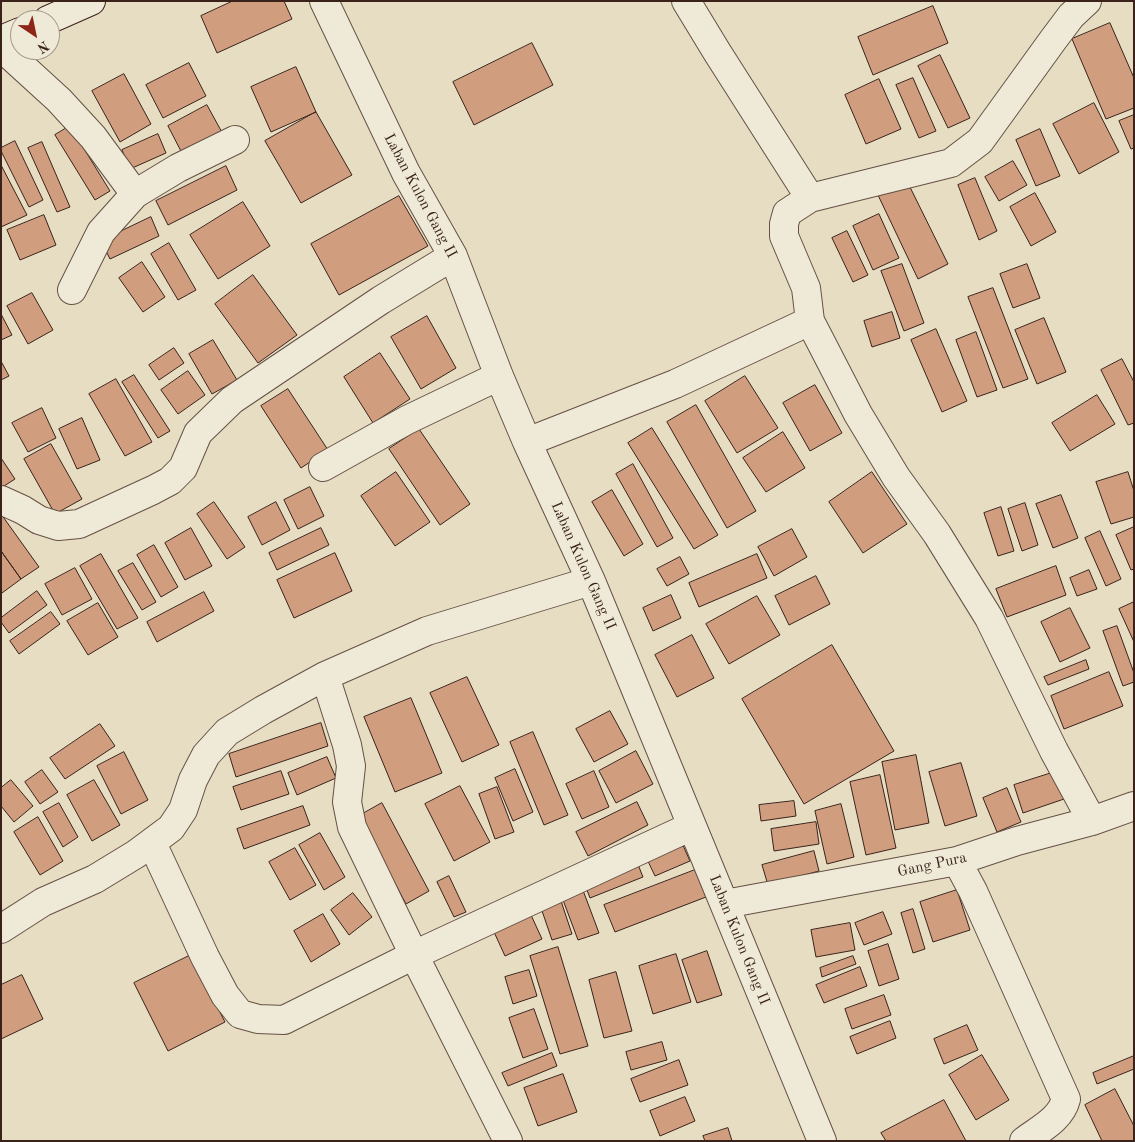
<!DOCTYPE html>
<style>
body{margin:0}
#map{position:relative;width:1135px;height:1142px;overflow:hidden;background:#e6ddc3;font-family:"Old Standard TT",serif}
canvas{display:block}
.frame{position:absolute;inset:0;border:2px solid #3a221a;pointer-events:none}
.north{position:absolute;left:10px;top:10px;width:50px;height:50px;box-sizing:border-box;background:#efe9d8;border:1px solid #a7998c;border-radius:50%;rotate:146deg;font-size:14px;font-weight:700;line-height:20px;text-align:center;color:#3a221a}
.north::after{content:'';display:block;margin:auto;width:18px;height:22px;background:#8f2418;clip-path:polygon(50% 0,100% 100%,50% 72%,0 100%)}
</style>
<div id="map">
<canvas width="1135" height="1142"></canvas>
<div class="frame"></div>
<div class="north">N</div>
</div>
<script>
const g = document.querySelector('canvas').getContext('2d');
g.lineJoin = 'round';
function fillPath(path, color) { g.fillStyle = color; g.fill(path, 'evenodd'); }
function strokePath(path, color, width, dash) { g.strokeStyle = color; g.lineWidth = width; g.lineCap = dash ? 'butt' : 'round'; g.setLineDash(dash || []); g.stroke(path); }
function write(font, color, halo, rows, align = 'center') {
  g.font = font + ' "Old Standard TT",serif'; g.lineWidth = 4.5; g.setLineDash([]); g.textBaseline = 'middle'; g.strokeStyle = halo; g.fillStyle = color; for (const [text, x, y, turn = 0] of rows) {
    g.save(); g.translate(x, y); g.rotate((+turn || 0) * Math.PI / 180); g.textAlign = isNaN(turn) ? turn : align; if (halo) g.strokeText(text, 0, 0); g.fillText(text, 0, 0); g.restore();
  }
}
const building = new Path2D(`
 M233 1H284L292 19 217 53 201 16Z
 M933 6 948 43 873 75 858 37Z
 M1110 23 1134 78V108L1106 119 1072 39Z
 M532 43 553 85 474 125 453 82Z
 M940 55 970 118 948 128 918 66Z
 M189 63 206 96 163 118 146 85Z
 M296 67 316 112 271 132 251 87Z
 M124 74 151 124 120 142 92 91Z
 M913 78 936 131 919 138 896 85Z
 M879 79 901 129 866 144 845 95Z
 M1094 103 1119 152 1079 174 1053 124Z
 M207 105 224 136 184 157 168 126Z
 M316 112 352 175 301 203 265 141Z
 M1134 115V148L1131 149 1119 121Z
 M70 126 110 191 95 200 55 135Z
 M1040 129 1060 176 1036 186 1016 140Z
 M158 134 166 153 130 169 122 150Z
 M15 141 43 200 29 207 1 151V148Z
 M42 142 70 207 57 212 28 148Z
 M1013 161 1027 185 999 201 985 177Z
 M1 165 27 215 1 227Z
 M226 166 237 190 168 225 156 201Z
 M975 178 997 231 979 240 958 185Z
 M906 179 948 264 918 279 877 193Z
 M1035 193 1056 232 1031 246 1010 207Z
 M399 196 428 246 339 295 311 244Z
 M243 202 270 246 218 279 190 235Z
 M879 214 899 258 873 270 853 226Z
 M44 215 56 245 20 260 7 230Z
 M151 217 159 236 110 259 101 241Z
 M847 231 868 275 853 282 832 238Z
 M169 243 196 290 178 300 151 254Z
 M142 262 165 297 143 312 119 278Z
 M902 264 924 323 904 331 881 271Z
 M1027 264 1040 298 1013 308 1000 274Z
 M253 275 297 335 258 363 215 304Z
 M993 288 1028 379 1003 388 968 297Z
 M32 293 53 330 28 344 7 306Z
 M892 312 900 338 872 347 864 321Z
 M1 314 12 335 1 340Z
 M427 316 456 368 421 389 391 337Z
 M1044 318 1066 372 1037 384 1015 330Z
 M936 329 967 401 942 412 911 340Z
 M976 332 997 390 977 397 956 340Z
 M213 340 237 380 212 394 189 354Z
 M174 348 184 363 159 380 149 365Z
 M380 353 410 399 373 423 344 377Z
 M1122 359 1134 382V423L1128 425 1101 370Z
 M2 363 9 376 1 380V364Z
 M188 371 205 395 178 414 161 390Z
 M134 375 170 431 158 438 122 382Z
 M745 376 778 428 737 453 705 401Z
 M116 379 152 442 125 456 89 394Z
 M815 385 842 433 810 451 783 403Z
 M288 389 328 450 301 468 261 406Z
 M1097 395 1115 424 1070 451 1052 423Z
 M696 405 756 511 727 528 667 422Z
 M42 408 56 438 28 452 12 423Z
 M82 418 100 460 77 469 59 429Z
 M652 428 718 535 694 549 628 443Z
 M419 429 470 504 440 525 389 449Z
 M783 432 805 468 766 492 743 458Z
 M51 444 82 499 55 514 24 459Z
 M1 458 15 479 1 488Z
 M633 464 673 538 657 547 616 474Z
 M396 472 430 522 395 546 361 496Z
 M872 472 907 524 863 553 829 502Z
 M1128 472 1134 491V517L1111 524 1096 482Z
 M310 487 324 516 298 529 284 500Z
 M612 490 643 544 624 556 592 502Z
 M1061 495 1078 538 1053 548 1036 504Z
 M214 502 245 547 227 559 197 514Z
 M276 502 290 530 262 545 248 517Z
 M1025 503 1038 545 1022 551 1008 509Z
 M1001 507 1014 551 998 556 984 513Z
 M1 514 39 567 21 579 1 551Z
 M1134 527V569L1131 570 1116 535Z
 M191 528 212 566 185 580 165 543Z
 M321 528 329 545 277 570 269 553Z
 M792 529 807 557 774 576 758 547Z
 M1100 531 1121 579 1106 586 1085 538Z
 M154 545 178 587 161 597 137 555Z
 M1 551 21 579 2 593 1 592Z
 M335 553 352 591 294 618 277 580Z
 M101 554 138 618 117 629 80 566Z
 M757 554 767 578 699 607 689 583Z
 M680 557 689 574 667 586 657 569Z
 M133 563 156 602 142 610 118 571Z
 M1056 566 1066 595 1007 617 996 589Z
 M75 568 92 599 62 615 45 584Z
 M1089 570 1097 589 1077 596 1070 578Z
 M816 576 830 604 789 625 775 596Z
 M37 591 47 605 9 633 1 622V618Z
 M204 592 214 611 157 642 147 622Z
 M671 595 681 618 653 631 643 608Z
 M757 596 780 635 729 664 706 624Z
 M1134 602V642L1119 609Z
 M98 603 118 637 88 655 67 621Z
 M1070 608 1090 648 1060 662 1041 622Z
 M51 612 60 624 19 654 10 641Z
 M1117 626 1134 673V682L1123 686 1103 631Z
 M692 635 714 678 677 697 655 655Z
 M832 645 894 751 804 804 742 699Z
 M1086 660 1089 669 1048 685 1044 677Z
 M1109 672 1123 706 1064 729 1051 696Z
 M467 677 499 745 462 762 430 693Z
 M411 698 442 773 395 792 364 717Z
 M610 711 628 744 594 762 576 729Z
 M321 723 328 746 236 777 229 754Z
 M100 724 115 746 65 779 50 758Z
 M533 732 568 815 544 825 510 742Z
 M636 751 653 784 616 803 599 771Z
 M124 752 148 800 121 814 97 766Z
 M916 755 929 823 895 830 882 762Z
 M327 757 336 778 297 795 288 773Z
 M961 763 977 816 945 826 929 772Z
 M515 769 533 812 513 821 495 778Z
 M42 770 58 792 40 804 25 782Z
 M281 771 289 794 241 810 233 787Z
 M594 771 609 807 582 819 566 784Z
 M1058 771 1067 798 1023 813 1014 785Z
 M880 775 896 848 866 855 850 782Z
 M11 780 33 806 14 822 1 806V788Z
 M94 780 120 825 92 841 67 795Z
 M460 786 490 842 454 861 425 804Z
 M497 787 514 832 495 839 479 794Z
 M1007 788 1021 822 997 832 983 798Z
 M794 801 796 816 761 821 759 805Z
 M637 802 648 825 588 856 576 832Z
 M59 803 78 837 63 847 43 812Z
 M382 803 429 891 406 904 359 816Z
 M841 804 854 857 827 864 815 811Z
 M303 806 310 825 244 849 237 829Z
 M38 817 63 861 40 875 14 832Z
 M816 822 819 844 774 851 771 829Z
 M320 833 345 877 324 890 299 845Z
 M681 841 690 861 655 876 646 857Z
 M295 848 316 885 290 900 269 862Z
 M814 851 819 871 768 885 762 865Z
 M635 857 643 877 590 898 582 877Z
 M695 870 706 897 615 932 604 905Z
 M449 876 466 912 454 917 437 882Z
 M581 885 599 933 578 940 560 892Z
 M957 890 970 930 933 942 920 902Z
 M353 893 372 917 349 935 331 910Z
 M560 898 572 934 552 940 540 905Z
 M913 909 925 949 913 953 901 913Z
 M883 912 892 934 864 945 855 923Z
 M323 914 340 944 311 962 294 931Z
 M531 915 542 939 505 956 494 932Z
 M850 923 855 950 816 957 811 930Z
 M888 944 899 979 879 986 868 951Z
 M558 947 588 1046 560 1054 530 956Z
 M707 951 722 995 697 1003 682 960Z
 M676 954 691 1002 653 1014 639 966Z
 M191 955 225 1022 168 1051 134 983Z
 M853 956 856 964 822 977 820 968Z
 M860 967 867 986 824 1003 816 985Z
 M529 970 537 996 513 1004 505 977Z
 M616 972 632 1031 604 1038 589 980Z
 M22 975 43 1019 1 1039V985Z
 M884 995 891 1015 852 1029 845 1009Z
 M534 1009 548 1049 523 1058 509 1018Z
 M890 1021 896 1038 857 1054 850 1037Z
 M967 1025 978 1050 944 1064 934 1039Z
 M662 1042 667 1060 631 1070 626 1052Z
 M552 1053 557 1066 508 1086 502 1073Z
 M982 1055 1009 1100 976 1120 949 1075Z
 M1134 1056V1069L1097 1084 1093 1073Z
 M679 1060 688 1085 640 1102 631 1079Z
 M563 1074 577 1112 538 1126 524 1088Z
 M1115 1089 1134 1126V1141H1102L1085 1105Z
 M685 1097 695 1121 660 1136 650 1111Z
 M944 1100 966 1141H886L881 1133Z
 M728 1128 732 1141H705L703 1136Z`);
const street = new Path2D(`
 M324 1 406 173 453 256 499 376 527 442 591 581 822 1141
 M686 1 717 52 810 198
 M1087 1 1071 16 1053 40 980 141 951 163 810 198 787 213 784 224V236L806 288 810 321 858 414 896 477 937 534 989 618 1054 751 1092 821
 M1 47 59 100 93 137 135 194
 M72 290 101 232 135 194 178 168 235 140
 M527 442 675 384 810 321
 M323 467 407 420 499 376
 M1 500 23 510 39 520 58 526 79 524 153 490 170 481 183 468 198 433 232 400 381 300 453 256
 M325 676 347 745 351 766 347 802 352 827 414 955 508 1141
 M152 843 205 957 225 995 240 1014 258 1019 284 1020 414 955 692 826
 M957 861 973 891 1066 1099C1061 1119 1040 1129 1024 1141
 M725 904 957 861 1017 841 1092 821 1134 806
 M1 929 43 902 95 879 136 854 171 828 183 810 193 780 206 755 227 732 263 710 325 676 427 631 591 581`);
const secondary = new Path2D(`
 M48 20 91 1
 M1 40 20 32`);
const streetNames = [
 ["Laban Kulon Gang II",420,196,62],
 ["Laban Kulon Gang II",583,566,66],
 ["Gang Pura",932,865,-12],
 ["Laban Kulon Gang II",739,940,68]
];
fillPath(building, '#d09e7f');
strokePath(building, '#3a221a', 1);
strokePath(street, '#655144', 30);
strokePath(secondary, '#3a221a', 30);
strokePath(street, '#efe9d8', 28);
strokePath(secondary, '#efe9d8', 28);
write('15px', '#3a221a', '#efe9d8', streetNames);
</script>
